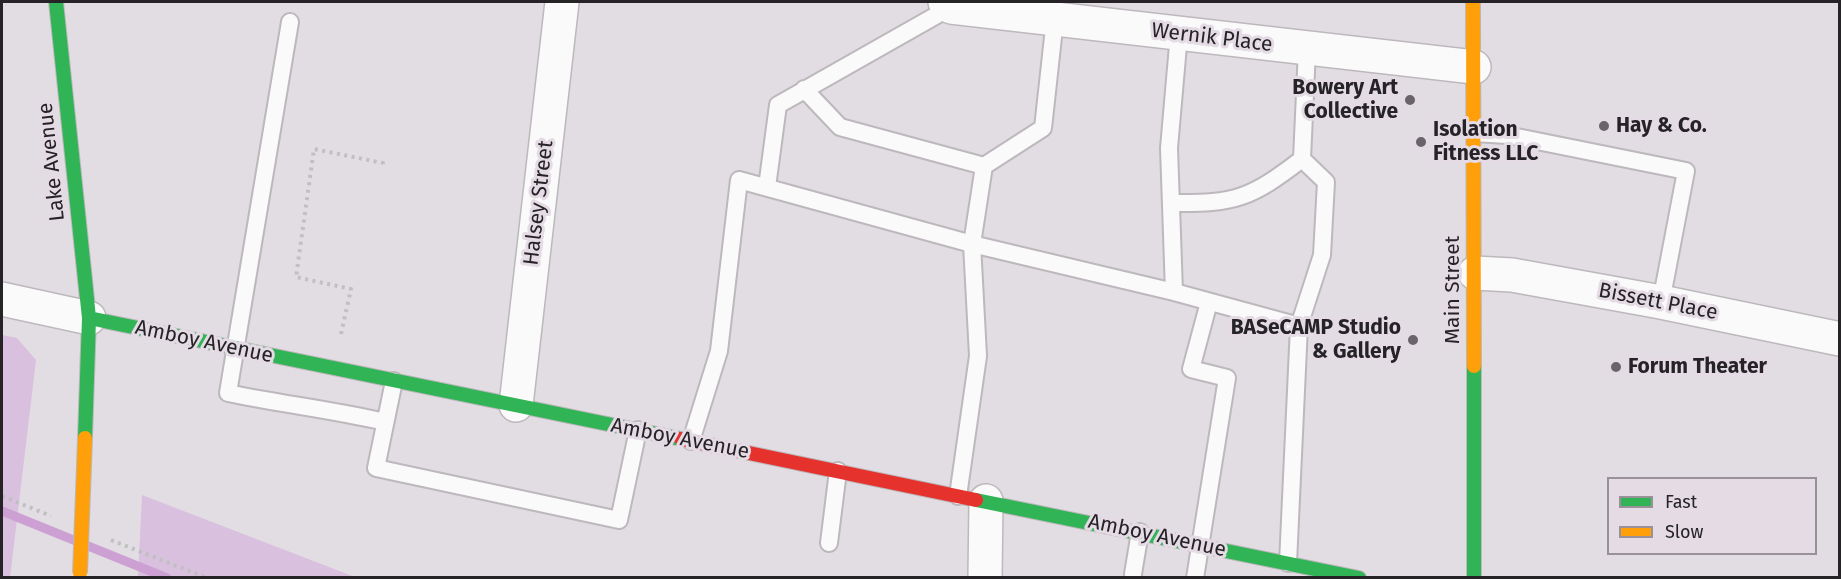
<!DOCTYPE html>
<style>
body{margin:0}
#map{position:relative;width:1841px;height:579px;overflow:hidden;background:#e2dde3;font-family:"Fira Sans",sans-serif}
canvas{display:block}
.frame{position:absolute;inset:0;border:3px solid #262327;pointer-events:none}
.legend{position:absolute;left:1607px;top:477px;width:210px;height:78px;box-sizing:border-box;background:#e4dbe5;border:2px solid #989199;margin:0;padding:8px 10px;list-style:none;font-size:18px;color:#262327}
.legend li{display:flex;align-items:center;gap:12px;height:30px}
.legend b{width:30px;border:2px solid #989199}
</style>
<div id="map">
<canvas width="1841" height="579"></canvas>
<div class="frame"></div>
<ul class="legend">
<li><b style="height:8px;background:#30b455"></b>Fast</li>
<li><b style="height:8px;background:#ff9f0a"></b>Slow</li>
</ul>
</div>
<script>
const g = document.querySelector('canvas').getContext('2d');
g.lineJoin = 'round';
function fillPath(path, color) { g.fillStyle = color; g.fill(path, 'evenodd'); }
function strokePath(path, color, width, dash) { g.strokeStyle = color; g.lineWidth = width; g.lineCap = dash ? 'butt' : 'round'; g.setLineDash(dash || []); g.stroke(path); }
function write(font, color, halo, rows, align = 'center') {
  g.font = font + ' "Fira Sans",sans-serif'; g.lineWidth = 6; g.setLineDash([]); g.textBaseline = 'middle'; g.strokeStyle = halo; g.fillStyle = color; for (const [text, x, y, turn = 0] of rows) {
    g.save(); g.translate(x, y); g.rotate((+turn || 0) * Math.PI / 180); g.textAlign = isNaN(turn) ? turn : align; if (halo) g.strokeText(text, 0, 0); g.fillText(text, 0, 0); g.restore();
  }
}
const green = new Path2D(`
 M2 335 17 338 36 360 10 578 2 577Z
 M142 495 355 577H138Z`);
const stream = new Path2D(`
 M2 511 167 578`);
const path = new Path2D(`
 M341 334 351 289 296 277 314 149 383 163 382 168
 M2 496 51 516
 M111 540 207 578`);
const lane = new Path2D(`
 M290 22 228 393C280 404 333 410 385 422
 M804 89 840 127 984 166 1043 128 1055 19
 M1474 133 1507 135 1686 171 1661 302
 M767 187 778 105 951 7
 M1172 203C1236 204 1251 198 1302 159
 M1174 292 1169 148 1179 34
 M394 381 376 468 619 520 638 430
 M691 441 719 351 739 180 972 244 1174 292 1299 326
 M958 496 978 356 972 244 984 166
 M829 543 838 471
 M1288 563 1299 326 1322 255 1326 182 1302 159 1307 49
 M1133 574 1140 532
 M1195 578 1227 378 1191 369 1209 302`);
const street = new Path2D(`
 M945 2 951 7 1474 67
 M1475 273 1512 275 1661 302 1840 339
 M2 299 89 318
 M516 405 562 2
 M985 578 986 501`);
const fast = new Path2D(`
 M56 2 89 318 85 438
 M89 318 681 439
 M1474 366V578
 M976 500 1359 578`);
const slow = new Path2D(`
 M1473 2 1474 366`);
const jam = new Path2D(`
 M681 439 976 500`);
const slowBridge = new Path2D(`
 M80 573 85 438`);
const markers = [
 [1410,100,6,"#686469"],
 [1604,126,6,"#686469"],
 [1421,142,6,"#686469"],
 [1413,340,6,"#686469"],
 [1616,367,6,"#686469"]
];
const streetNames = [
 ["Wernik Place",1212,38,7],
 ["Lake Avenue",52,162,-96],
 ["Halsey Street",539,203,-83],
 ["Main Street",1453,290,-90],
 ["Bissett Place",1658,302,11],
 ["Amboy Avenue",204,342,12],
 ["Amboy Avenue",680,439,11],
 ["Amboy Avenue",1157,536,12]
];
const poiNames = [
 ["Bowery Art",1398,88,"right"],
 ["Collective",1398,112,"right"],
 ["Hay & Co.",1616,126],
 ["Isolation",1433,130],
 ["Fitness LLC",1433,154],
 ["BASeCAMP Studio",1401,328,"right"],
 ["& Gallery",1401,352,"right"],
 ["Forum Theater",1628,367]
];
fillPath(green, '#d9c0de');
strokePath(stream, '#cda0d4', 9);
strokePath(lane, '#bcb8bc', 20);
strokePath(street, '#bcb8bc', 36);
strokePath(fast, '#bcb8bc', 16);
strokePath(slow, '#bcb8bc', 16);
strokePath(jam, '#bcb8bc', 16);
strokePath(path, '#c1bfc2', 4, [3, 4.5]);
strokePath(lane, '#fbfafb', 16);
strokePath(street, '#fbfafb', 33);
strokePath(fast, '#30b455', 14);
strokePath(slow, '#ff9f0a', 14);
strokePath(jam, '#e5322d', 14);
strokePath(slowBridge, '#bcb8bc', 16, []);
strokePath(slowBridge, '#ff9f0a', 14);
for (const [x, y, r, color] of markers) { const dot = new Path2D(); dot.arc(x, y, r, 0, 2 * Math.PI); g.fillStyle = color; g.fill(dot); strokePath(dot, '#e4dbe5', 2); }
write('21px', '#262327', '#e4dbe5', streetNames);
write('bold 21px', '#262327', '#e4dbe5', poiNames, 'left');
</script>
